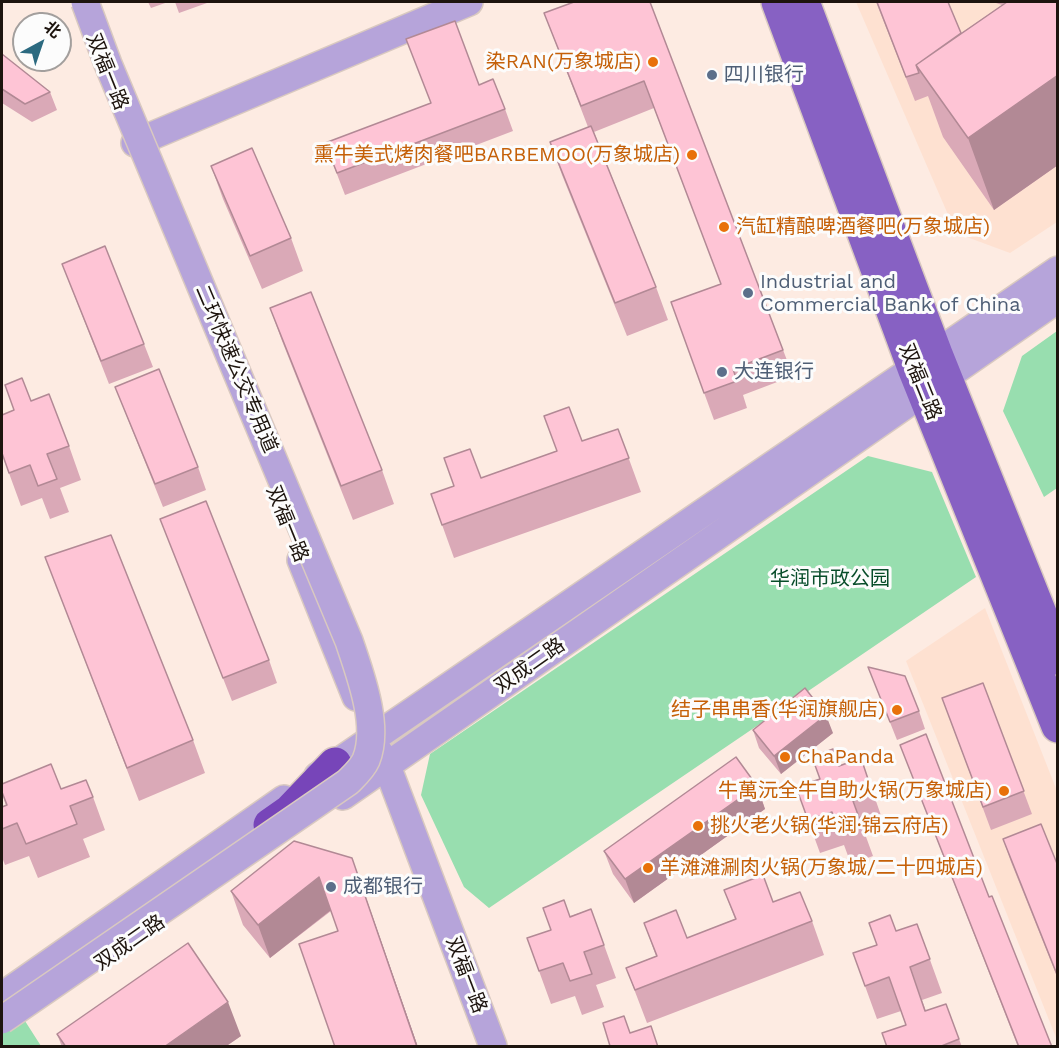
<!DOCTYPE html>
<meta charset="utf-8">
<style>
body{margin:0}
#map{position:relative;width:1059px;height:1048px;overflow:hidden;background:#fdebe2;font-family:"Work Sans","Noto Sans SC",sans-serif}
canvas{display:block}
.frame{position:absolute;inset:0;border:3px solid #1d140e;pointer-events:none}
.north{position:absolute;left:12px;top:12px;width:60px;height:60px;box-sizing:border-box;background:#fcfcfc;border:2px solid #a39f9d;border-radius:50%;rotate:40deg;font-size:16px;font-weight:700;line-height:24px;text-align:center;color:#1d140e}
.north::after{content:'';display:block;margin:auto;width:21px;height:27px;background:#2c6a80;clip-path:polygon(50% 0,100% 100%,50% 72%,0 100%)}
</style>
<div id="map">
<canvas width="1059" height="1048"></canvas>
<div class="frame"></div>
<div class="north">北</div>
</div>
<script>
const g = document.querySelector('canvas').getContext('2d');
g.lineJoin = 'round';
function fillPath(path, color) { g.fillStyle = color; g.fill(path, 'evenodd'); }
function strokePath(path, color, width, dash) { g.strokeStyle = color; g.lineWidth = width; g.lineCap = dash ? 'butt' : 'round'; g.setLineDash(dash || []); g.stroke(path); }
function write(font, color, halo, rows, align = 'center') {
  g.font = font + ' "Work Sans","Noto Sans SC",sans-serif'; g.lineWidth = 6; g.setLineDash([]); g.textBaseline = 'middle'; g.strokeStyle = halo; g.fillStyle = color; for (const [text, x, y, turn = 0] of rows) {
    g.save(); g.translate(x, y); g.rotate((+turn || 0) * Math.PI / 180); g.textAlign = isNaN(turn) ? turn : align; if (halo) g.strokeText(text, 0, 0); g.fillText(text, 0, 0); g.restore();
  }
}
const built = new Path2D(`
 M856 2H1057V222L1010 253 956 233Z
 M985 608 1057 791V1040L906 661Z`);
const green = new Path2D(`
 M1057 331V488L1044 497 1003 411 1022 356Z
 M868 456 932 472 976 577 489 908 464 887 421 795 430 754Z
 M2 985 41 1046H2Z`);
const minor = new Path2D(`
 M135 143 469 2
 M301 560 356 697
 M379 752 387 766 493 1046
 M318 776 1058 270
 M343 796 1058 299
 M2 996 284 799`);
const major = new Path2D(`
 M778 2 914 368 1058 726
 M803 2 936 354 1058 658`);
const highway = new Path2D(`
 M270 825 290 811 335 764`);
const minorBridge = new Path2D(`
 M2 1020 348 782C354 776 362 769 366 760 380 726 360 674 349 641L108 64 85 2`);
const wall = new Path2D(`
 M148 2H168L151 8Z
 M175 2H206L207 3 179 13Z
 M650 2 793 376 743 395 747 408 714 420 671 302 721 284 654 108 594 132 656 287 668 320 627 336 562 175 550 142 588 127 544 13Z
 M876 2H948L961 33 1002 5 993 2H1058V165L994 210 943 137 928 96 915 101Z
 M2 54 50 92 57 110 32 122 2 103Z
 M479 85 505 109 513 131 345 195 325 143Z
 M211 166 291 238 303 271 262 289 223 199Z
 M62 264 144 344 153 367 109 384Z
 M270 308 382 470 394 504 353 520 282 341Z
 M5 385 31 401 69 446 81 480 60 488 69 512 50 519 42 498 21 506 2 454V415L14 410Z
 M115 387 198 467 206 490 163 507Z
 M618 429 641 492 454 558 431 494 454 486 481 478Z
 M160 519 269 660 277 683 232 701Z
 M45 557 193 740 205 773 139 801Z
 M868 667 919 711 925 729 897 740Z
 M983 683 1032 814 991 830 942 698Z
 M753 730 833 733 781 774 759 748Z
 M900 745 989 897 1052 1047H1018Z
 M861 758 885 827 865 834 873 856 851 864 844 845 820 853 796 787 820 779 839 766Z
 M757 786 765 809 634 903 613 874 604 851Z
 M61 789 93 797 105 830 83 839 90 857 38 878 29 856 5 865 2 857V807L6 806 2 793Z
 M1003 839 1058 866V979L1011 862Z
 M724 890 773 902 812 921 824 955 647 1023 626 968 656 956 644 923 687 938 735 919Z
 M231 891 364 892 418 1047 338 931 331 911 270 958 243 925Z
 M591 909 616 978 596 985 604 1007 582 1015 575 996 551 1004 527 938 551 930 570 916Z
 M917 924 942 993 922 1000 926 1011 946 1004 962 1047H887L906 1025 901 1011 877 1019 865 986 877 945 896 931Z
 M57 1034 241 1036 225 1047H62Z`);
const shadedWall = new Path2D(`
 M1058 75V165L994 210 968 138Z
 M826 715 833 733 781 774 774 756Z
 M757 786 765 809 634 903 625 879Z
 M352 858 364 892 418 1047H417Z
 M319 877 331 910 270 958 258 925Z
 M228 1002 241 1036 225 1047H164Z`);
const building = new Path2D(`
 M574 2H650L783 350 733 369 737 381 704 393 671 302 721 284 644 81 581 106 544 13Z
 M877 2H948L961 33 916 65 919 73 906 77Z
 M1007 2H1056L1058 4V75L968 138 916 65Z
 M455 21 479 85 493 79 505 109 337 173 325 143 431 103 406 39Z
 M2 54 50 92 25 104 2 89Z
 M591 126 656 287 615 303 550 142Z
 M252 148 291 238 250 256 211 166Z
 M105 246 144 344 101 361 62 264Z
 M311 292 382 470 341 486 270 308Z
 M159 369 198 467 155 484 115 387Z
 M22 378 31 401 49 394 69 446 47 454 57 479 38 486 30 465 9 473 2 453V415L14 410 5 385Z
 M569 407 582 441 618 429 629 458 442 525 431 494 454 486 444 458 470 449 481 478 557 451 544 416Z
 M206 501 269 660 223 678 160 519Z
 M111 535 193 740 127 768 45 557Z
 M868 667 905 676 919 711 890 722Z
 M983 683 1024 791 983 807 942 698Z
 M805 688 826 715 774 756 753 730Z
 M926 734 989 897 992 896 1052 1047H1019L900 745Z
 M833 749 839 766 861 758 873 794 853 801 861 823 839 830 832 812 808 820 796 787 820 779 812 757Z
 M736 757 757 786 625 879 604 851Z
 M51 764 61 789 86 780 93 797 70 806 77 824 26 844 17 823 2 829V807L7 805 2 792V784Z
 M1041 824 1058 866V977L1003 839Z
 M294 841 352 858 417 1047H335L299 944 338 931 319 877 258 925 231 891Z
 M763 875 773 902 800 892 812 921 635 990 626 968 657 956 644 923 676 910 687 938 736 919 724 890Z
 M564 900 570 917 591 909 604 945 584 952 592 974 570 981 563 963 539 971 527 938 551 930 543 908Z
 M890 915 896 931 917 924 930 959 910 967 925 1011 946 1004 959 1039 939 1047H887L882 1033 906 1025 889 977 865 986 853 953 877 945 869 923Z
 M188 943 228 1002 164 1047H66L57 1034Z
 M624 1016 630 1033 651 1026 658 1047H607L610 1046 603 1023Z`);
const markers = [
 [653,62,6,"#e8710a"],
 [712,75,6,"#5c6f8a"],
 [692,155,6,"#e8710a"],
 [724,227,6,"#e8710a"],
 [748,293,6,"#5c6f8a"],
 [722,372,6,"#5c6f8a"],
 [897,710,6,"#e8710a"],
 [785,757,6,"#e8710a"],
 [1004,791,6,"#e8710a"],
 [698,826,6,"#e8710a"],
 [648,868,6,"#e8710a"],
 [331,887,6,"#5c6f8a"]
];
const foodNames = [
 ["染RAN(万象城店)",641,62],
 ["熏牛美式烤肉餐吧BARBEMOO(万象城店)",680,155],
 ["汽缸精酿啤酒餐吧(万象城店)",736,227,"left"],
 ["结子串串香(华润旗舰店)",885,710],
 ["ChaPanda",797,757,"left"],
 ["牛萬沅全牛自助火锅(万象城店)",992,791],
 ["挑火老火锅(华润·锦云府店)",710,826,"left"],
 ["羊滩滩涮肉火锅(万象城/二十四城店)",660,868,"left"]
];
const streetNames = [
 ["双福一路",107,72,68],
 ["二环快速公交专用道",236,369,67],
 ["双福二路",920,382,68],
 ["双福一路",287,524,68],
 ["双成二路",530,666,-35],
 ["双成二路",130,943,-35],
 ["双福一路",466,975,69]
];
const serviceNames = [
 ["四川银行",724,75],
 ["Industrial and",760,282],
 ["Commercial Bank of China",760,305],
 ["大连银行",734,372],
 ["成都银行",343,887]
];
const parkNames = [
 ["华润市政公园",830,579]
];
fillPath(built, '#fee1d1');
fillPath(green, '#98deaf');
strokePath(minor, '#d9c9c0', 30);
strokePath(major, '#d9c9c0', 36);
strokePath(highway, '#d9c9c0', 36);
strokePath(minor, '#b6a4da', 27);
strokePath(major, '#8761c3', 33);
strokePath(highway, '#7745b9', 33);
strokePath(minorBridge, '#d9c9c0', 30, []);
strokePath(minorBridge, '#b6a4da', 27);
fillPath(wall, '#daa9b7');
fillPath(shadedWall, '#b28995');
fillPath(building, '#fec4d5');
strokePath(building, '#b28995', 1.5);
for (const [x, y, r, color] of markers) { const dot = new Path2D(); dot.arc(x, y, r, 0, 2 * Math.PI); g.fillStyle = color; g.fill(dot); strokePath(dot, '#fcfcfc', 2); }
write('20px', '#c56008', '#fcfcfc', foodNames, 'right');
write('20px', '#1d140e', '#fcfcfc', streetNames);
write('20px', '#4e5e75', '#fcfcfc', serviceNames, 'left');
write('20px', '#084d2a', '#fcfcfc', parkNames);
</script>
